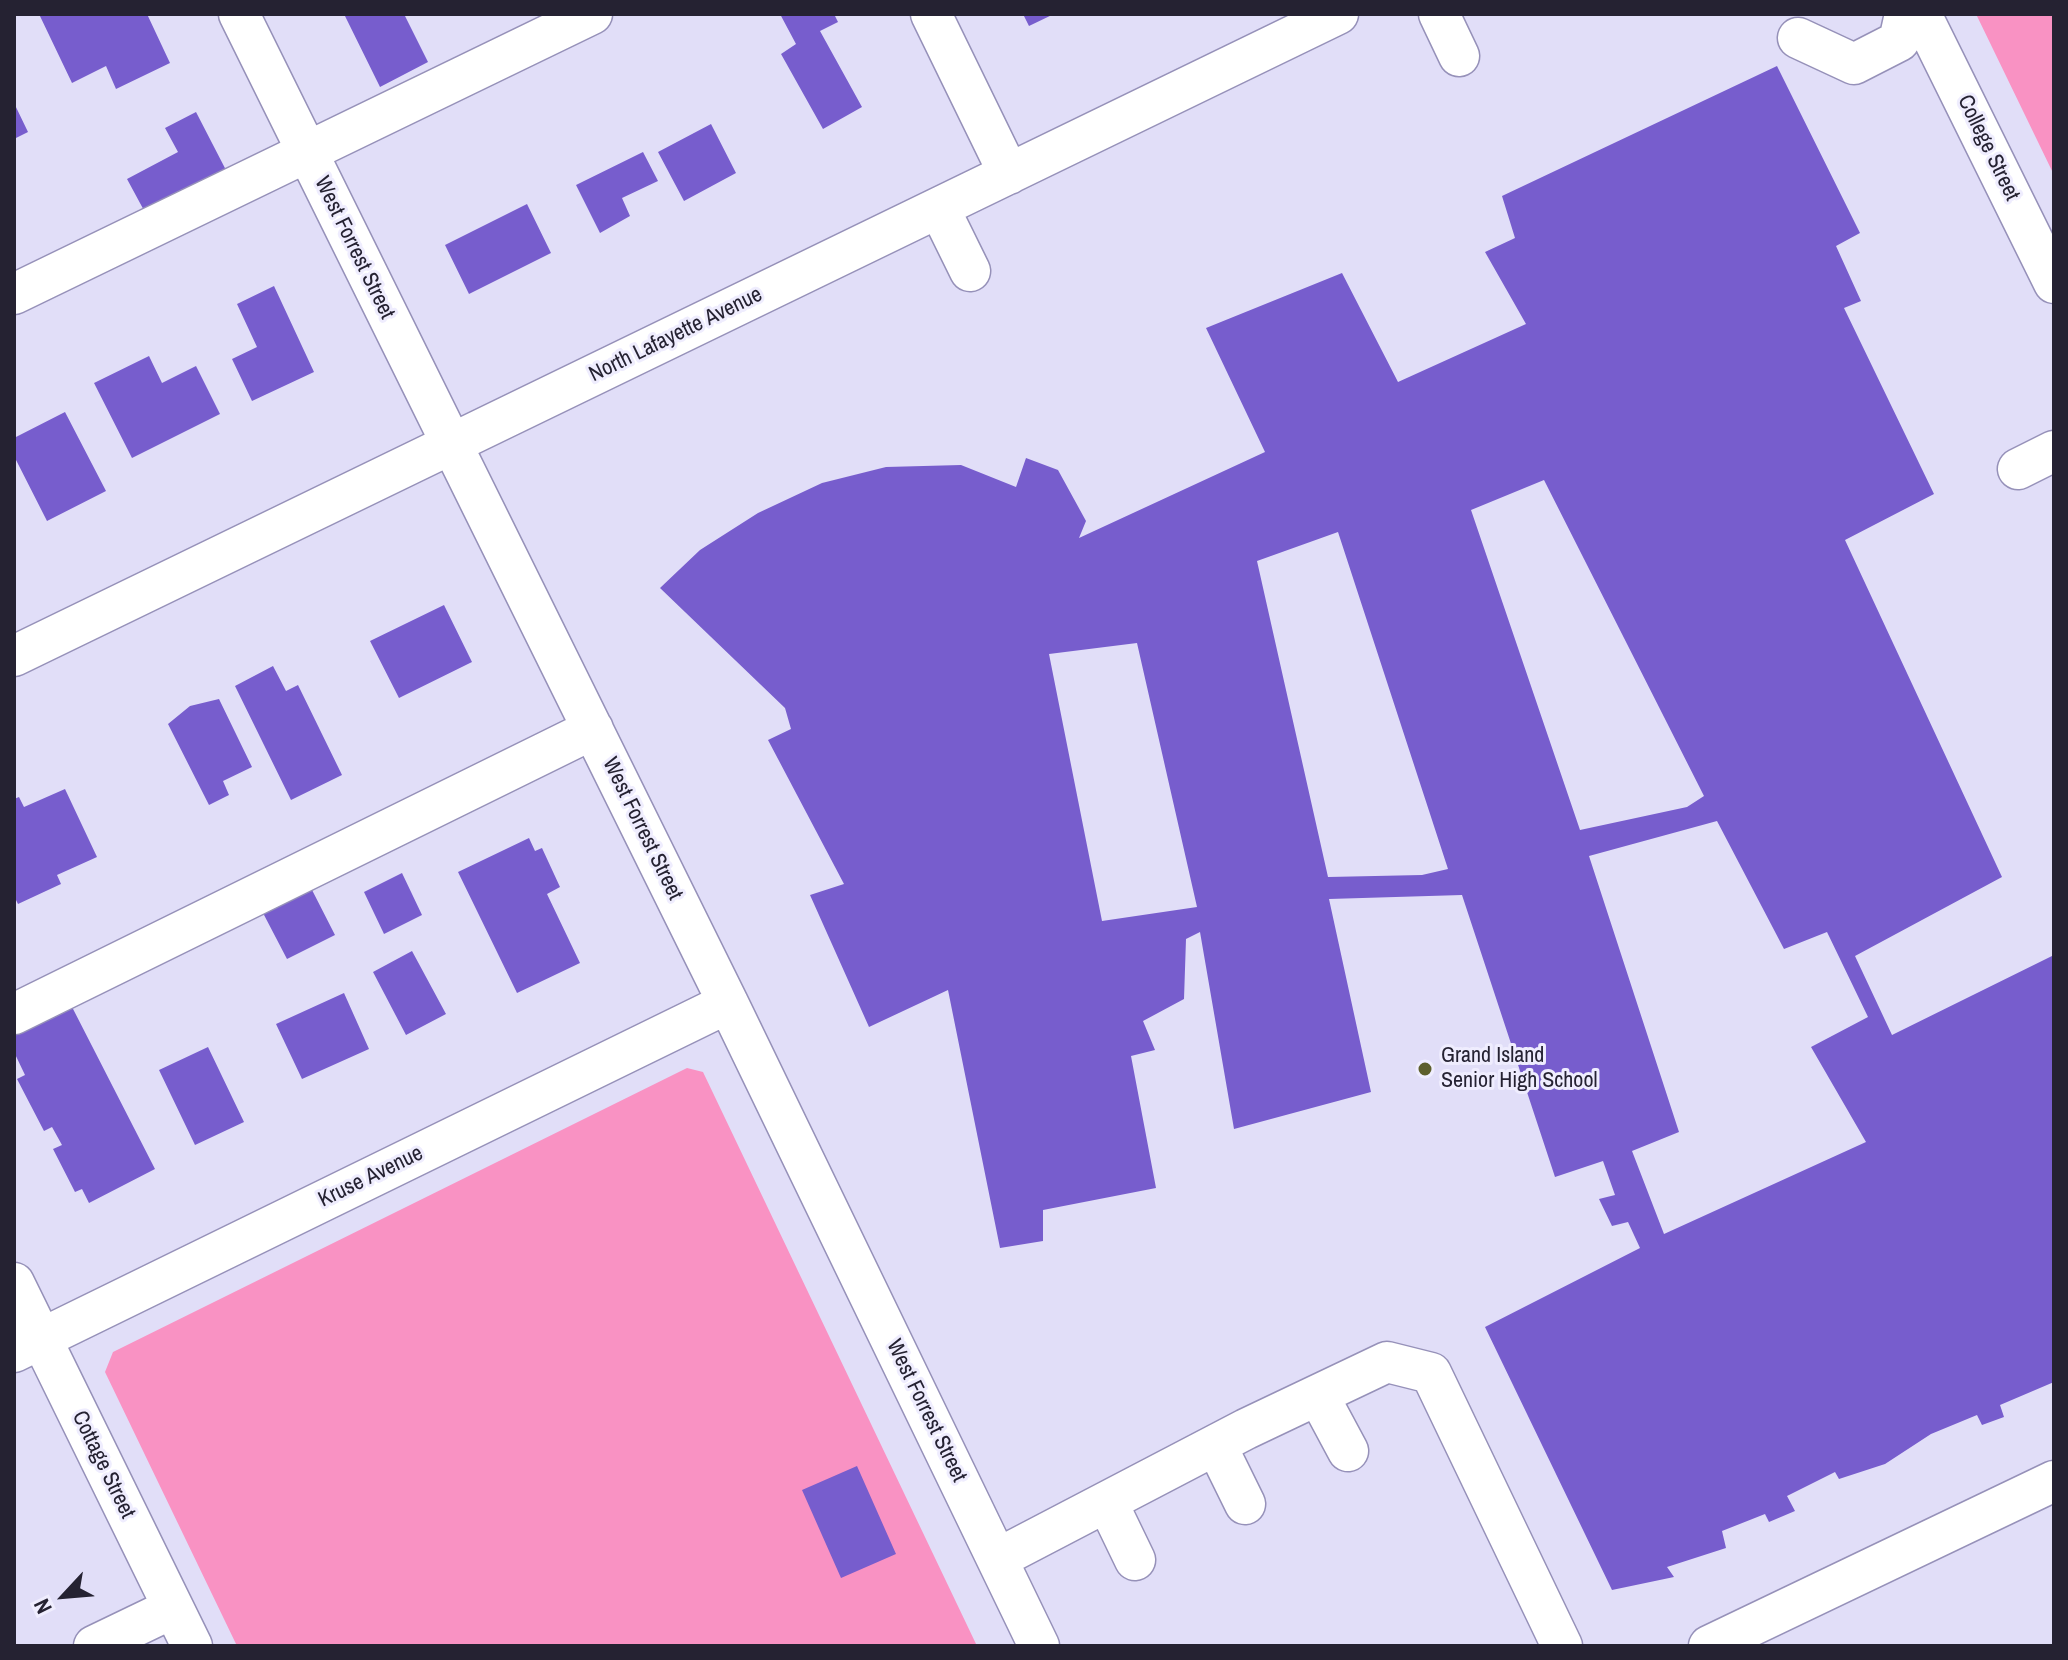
<!DOCTYPE html>
<style>
body{margin:0}
#map{position:relative;width:2068px;height:1660px;overflow:hidden;background:#e1def8;font-family:"Archivo Narrow",sans-serif}
canvas{display:block}
.frame{position:absolute;inset:0;border:16px solid #252232;pointer-events:none}
.north{position:absolute;left:24px;top:1556px;width:80px;height:80px;-webkit-text-stroke:6px #efedfe;paint-order:stroke;rotate:244deg;font-size:22px;font-weight:700;line-height:32px;text-align:center;color:#252232}
.north::after{content:'';display:block;margin:auto;width:28px;height:36px;background:#252232;clip-path:polygon(50% 0,100% 100%,50% 72%,0 100%)}
</style>
<div id="map">
<canvas width="2068" height="1660"></canvas>
<div class="frame"></div>
<div class="north">N</div>
</div>
<script>
const g = document.querySelector('canvas').getContext('2d');
g.lineJoin = 'round';
function fillPath(path, color) { g.fillStyle = color; g.fill(path, 'evenodd'); }
function strokePath(path, color, width, dash) { g.strokeStyle = color; g.lineWidth = width; g.lineCap = dash ? 'butt' : 'round'; g.setLineDash(dash || []); g.stroke(path); }
function write(font, color, halo, rows, align = 'center') {
  g.font = font + ' "Archivo Narrow",sans-serif'; g.lineWidth = 6; g.setLineDash([]); g.textBaseline = 'middle'; g.strokeStyle = halo; g.fillStyle = color; for (const [text, x, y, turn = 0] of rows) {
    g.save(); g.translate(x, y); g.rotate((+turn || 0) * Math.PI / 180); g.textAlign = isNaN(turn) ? turn : align; if (halo) g.strokeText(text, 0, 0); g.fillText(text, 0, 0); g.restore();
  }
}
const green = new Path2D(`
 M1976 14H2054V175Z
 M687 1068 703 1072 977 1646H237L105 1372 113 1352Z`);
const building = new Path2D(`
 M39 14H147L170 63 116 89 106 66 72 83Z
 M344 14H404L428 62 380 87Z
 M780 14H834L838 22 820 31 862 107 823 129 781 54 796 44Z
 M1023 14H1054L1029 26Z
 M1777 66 1860 233 1836 246 1861 301 1844 308 1934 494 1845 540 2002 877 1855 956 1892 1035 2054 955V1382L2000 1405 2004 1417 1982 1425 1977 1415 1931 1434 1885 1464 1839 1479 1835 1472 1787 1496 1795 1511 1769 1522 1765 1514 1722 1531 1726 1548 1667 1567 1674 1577 1612 1590 1485 1327 1640 1248 1628 1222 1612 1226 1599 1199 1615 1195 1603 1161 1555 1177 1462 895 1329 899 1371 1092 1234 1129 1200 932 1186 939 1184 999 1143 1021 1155 1050 1131 1056 1156 1188 1043 1210V1241L1000 1248 948 990 869 1027 810 895 844 884 768 740 791 729 785 708 660 588 700 550 758 513 822 483 886 467 961 465 1016 487 1026 458 1058 470 1086 521 1079 538 1265 452 1206 328 1342 273 1398 382 1526 324 1485 252 1515 238 1502 196ZM1544 480 1704 796 1687 807 1580 830 1471 510ZM1338 532 1448 869 1422 875 1328 877 1257 561ZM1137 643 1197 907 1102 921 1049 654ZM1717 821 1784 949 1827 932 1868 1017 1811 1047 1866 1142 1664 1234 1632 1151 1679 1132 1589 856Z
 M14 103 28 132 14 139Z
 M196 112 228 174 147 216 127 179 178 152 165 128Z
 M711 124 736 173 684 201 658 152Z
 M643 152 658 181 622 198 630 216 600 233 576 185Z
 M527 204 551 253 469 294 445 245Z
 M274 286 314 372 252 401 232 359 257 347 237 304Z
 M149 356 162 383 196 366 220 414 132 458 94 383Z
 M65 412 106 491 47 521 14 456V438Z
 M444 605 472 662 399 698 370 641Z
 M273 666 286 691 298 685 342 775 291 800 235 686Z
 M219 699 252 767 223 781 229 795 209 805 168 724 190 706Z
 M65 789 97 857 57 875 61 884 18 904 14 896V799L19 797 24 807Z
 M529 838 535 851 542 848 560 887 547 894 580 963 517 993 458 872Z
 M402 873 422 915 384 934 364 892Z
 M311 888 335 935 287 959 263 913Z
 M412 951 446 1014 406 1035 373 972Z
 M344 993 369 1049 302 1079 276 1024Z
 M71 1005 155 1169 89 1203 82 1189 75 1192 53 1149 62 1145 52 1127 44 1131 17 1079 25 1075 14 1052V1034Z
 M208 1047 244 1122 195 1145 159 1070Z
 M857 1466 896 1554 841 1578 802 1490Z`);
const minor = new Path2D(`
 M239 14 728 1003 1039 1646
 M931 14 1009 174
 M1439 14 1459 56
 M1921 14 2054 283
 M1798 38 1854 64 1899 41 1905 14
 M939 208 970 271
 M14 294 592 14
 M2018 469 2054 451
 M14 656 1338 14
 M14 1014 593 729
 M14 1283 192 1646
 M14 1352 728 1003
 M1318 1395 1348 1451
 M1216 1445 1245 1504
 M1107 1502 1135 1560
 M997 1559 1246 1429 1387 1362 1431 1373 1562 1646
 M94 1646 173 1608
 M1709 1646 2054 1481`);
const markers = [
 [1425,1069,8,"#5d5f2c"]
];
const streetNames = [
 ["College Street",1988,148,64],
 ["West Forrest Street",354,248,64],
 ["North Lafayette Avenue",676,335,-26],
 ["West Forrest Street",642,829,64],
 ["Kruse Avenue",371,1177,-26],
 ["West Forrest Street",926,1411,64],
 ["Cottage Street",103,1465,64]
];
const poiNames = [
 ["Grand Island",1441,1056],
 ["Senior High School",1441,1081]
];
fillPath(green, '#f992c3');
fillPath(building, '#775dcd');
strokePath(minor, '#9691b9', 43);
strokePath(minor, '#fff', 40);
for (const [x, y, r, color] of markers) { const dot = new Path2D(); dot.arc(x, y, r, 0, 2 * Math.PI); g.fillStyle = color; g.fill(dot); strokePath(dot, '#efedfe', 3); }
write('22px', '#252232', '#efedfe', streetNames);
write('22px', '#252232', '#efedfe', poiNames, 'left');
</script>
